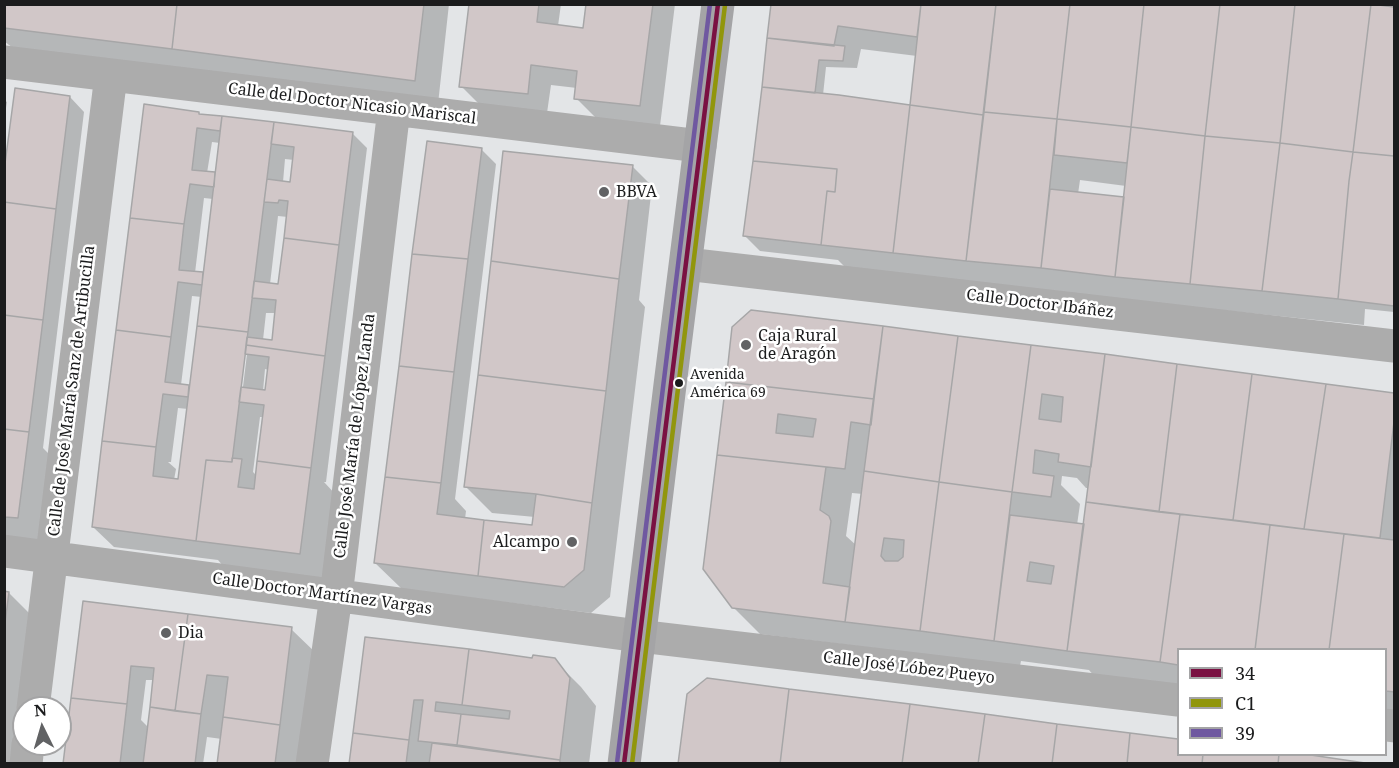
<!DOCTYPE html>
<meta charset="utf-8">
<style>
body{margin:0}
#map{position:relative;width:1399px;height:768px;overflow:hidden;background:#e3e5e7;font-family:"Noto Serif",serif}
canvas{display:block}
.frame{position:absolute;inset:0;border:6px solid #1b1c1d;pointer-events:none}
.legend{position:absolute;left:1177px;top:648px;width:210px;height:108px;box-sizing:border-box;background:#fff;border:2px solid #a4a4a5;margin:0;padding:8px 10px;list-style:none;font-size:18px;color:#1b1c1d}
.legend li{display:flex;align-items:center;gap:12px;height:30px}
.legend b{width:30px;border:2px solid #a4a4a5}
.north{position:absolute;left:12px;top:696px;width:60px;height:60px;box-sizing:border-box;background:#fff;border:2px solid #a4a4a5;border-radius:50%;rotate:355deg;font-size:16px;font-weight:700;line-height:24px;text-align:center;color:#1b1c1d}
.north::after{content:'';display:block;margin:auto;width:21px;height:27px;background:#616264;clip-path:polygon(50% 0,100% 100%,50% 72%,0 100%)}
</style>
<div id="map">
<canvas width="1399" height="768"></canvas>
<div class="frame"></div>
<ul class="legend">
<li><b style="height:8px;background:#7a1142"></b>34</li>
<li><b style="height:8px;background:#91960c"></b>C1</li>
<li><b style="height:8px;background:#6f58a0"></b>39</li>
</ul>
<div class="north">N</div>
</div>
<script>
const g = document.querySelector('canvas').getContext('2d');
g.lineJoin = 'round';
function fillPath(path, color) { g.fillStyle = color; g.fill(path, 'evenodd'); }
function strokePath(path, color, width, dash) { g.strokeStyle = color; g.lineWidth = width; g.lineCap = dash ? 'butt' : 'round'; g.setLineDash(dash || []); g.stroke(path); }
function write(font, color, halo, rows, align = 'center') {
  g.font = font + ' "Noto Serif",serif'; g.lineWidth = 5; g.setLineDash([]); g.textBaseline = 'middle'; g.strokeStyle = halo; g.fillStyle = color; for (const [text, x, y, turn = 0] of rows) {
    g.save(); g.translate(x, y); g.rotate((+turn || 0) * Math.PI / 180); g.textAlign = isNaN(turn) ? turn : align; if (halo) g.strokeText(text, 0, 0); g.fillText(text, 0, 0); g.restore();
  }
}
const shadow = new Path2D(`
 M4 4H449L438 104 18 52 4 41Z
 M471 4H561L558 26 584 30 587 4H675L660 126 596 118 576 98 577 88 551 85 547 113 481 106 461 86Z
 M773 4H1358L1394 9V312L1365 309 1364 325 849 271 838 260 760 251 745 236ZM861 49 917 56 911 107 823 95 826 67 857 68ZM1080 180 1126 186 1125 199 1078 194Z
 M70 97 84 112 43 448 55 460 44 544 4 539V184Z
 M4 100 7 102 4 120Z
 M200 115 297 125 352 133 367 148 326 482H324L337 496 326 580 224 567 218 560 114 547 93 527ZM212 142 220 143 217 174 207 173ZM285 159 294 160 291 183 283 182ZM204 198 213 199 204 274 195 273ZM278 216 288 217 279 285 270 284ZM192 296 202 297 191 387 181 385ZM266 313H276L273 341 263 340ZM244 351 247 354 242 395 239 394ZM265 369 269 370 267 392 263 391ZM178 408 188 409 179 480H174L176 469 168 462H171ZM260 417H264L257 476 253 472Z
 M481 149 496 164 455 499 466 511 465 519 534 527 535 517 492 513 465 486 632 166 652 186 639 300 645 307 610 597 591 613 402 589 375 563Z
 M733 327 1177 365 1394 394V715L1386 714V650H1178V687L1095 677 1089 670 1021 661 1020 666 760 634 733 607 704 569ZM1062 476 1077 478 1086 488H1089L1084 526 1077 525 1080 504 1061 485ZM852 493 863 494 857 546 846 536Z
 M4 593H9L29 613 17 710 23 717 18 764H4Z
 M84 603 291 629 318 655 304 764H219L222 739 207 737 203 764H65ZM146 680H154L149 728 141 720Z
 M367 638 533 659 554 660 581 687 596 706 589 764H351Z`);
const building = new Path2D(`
 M4 4H177L172 49 4 28Z
 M177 4H424L415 81 172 49Z
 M469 4H539L537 22 583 28 586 4H653L640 106 574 99 577 71 531 65 528 94 459 87Z
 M771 4H921L917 37 838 26 834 46 767 38Z
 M921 4H996L983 115 910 105Z
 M996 4H1070L1057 119 984 112Z
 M1070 4H1144L1131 127 1057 119Z
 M1144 4H1220L1205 136 1131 127Z
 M1220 4H1295L1280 143 1205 136Z
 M1295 4H1371L1353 152 1280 143Z
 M1371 4 1394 7V156L1353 152Z
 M767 38 845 46 843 61 819 60 815 93 762 87Z
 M762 87 839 95 910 105 893 253 821 245 827 191 835 192 837 169 753 161Z
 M15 88 70 96 56 209 4 202V171Z
 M144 104 199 112V114L222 116 220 131 197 128 192 170 215 172 214 187 190 184 184 224 130 218Z
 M910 105 983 115 966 261 893 253Z
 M984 112 1057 119 1041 268 966 261Z
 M222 116 274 122 248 332 197 326Z
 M1057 119 1131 127 1127 163 1054 155Z
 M274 122 353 132 339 245 284 238 288 201 279 200 278 203 264 202 267 179 290 182 294 147 271 144Z
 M1131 127 1205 136 1190 284 1115 277Z
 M1205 136 1280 143 1262 291 1190 284Z
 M427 141 482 148 468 259 412 254Z
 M1280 143 1353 152 1349 181 1338 299 1262 291Z
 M503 151 633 165 619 279 491 261Z
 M1353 152 1394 156V306L1338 299 1349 181Z
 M753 161 837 169 835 192 827 191 821 245 743 236Z
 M1050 189 1124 197 1115 277 1041 268Z
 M4 202 56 209 43 320 4 315Z
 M130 218 184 224 179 270 203 272 202 285 178 282 171 337 116 330Z
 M284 238 339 245 325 356 246 345 247 337 272 340 276 300 252 298 254 281 278 284Z
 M412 254 468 259 454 372 399 366Z
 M491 261 619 279 606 391 478 375Z
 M751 310 883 326 874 399 726 382 732 327Z
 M4 315 43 320 29 432 4 429Z
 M197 326 248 332 232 462 206 460 196 541 92 527 102 441 156 447 153 476 178 479Z
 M883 326 958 336 939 482 864 471Z
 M116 330 171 337 165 382 189 385 188 397 163 394 156 447 102 441Z
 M958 336 1031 345 1012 492 939 482Z
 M246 345 325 356 311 468 257 461 264 405 239 402 241 387 265 390 269 357 245 354Z
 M1031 345 1105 354 1091 467 1058 462 1059 454 1035 450 1033 473 1054 476 1051 497 1012 492ZM1042 394 1063 397 1061 422 1039 419Z
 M1105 354 1177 364 1159 512 1086 502Z
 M1177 364 1252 374 1233 520 1159 512Z
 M399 366 454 372 441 483 385 477Z
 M1252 374 1326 384 1304 529 1233 520Z
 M478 375 606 391 592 503 536 494 464 487Z
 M726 382 874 399 871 425 851 422 845 469 717 455ZM778 414 816 419 813 437 776 433Z
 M1326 384 1394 393V422L1380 538 1304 529Z
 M4 429 29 432 18 518 4 517Z
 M717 455 826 467 820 510 829 516 831 521 823 583 850 587 845 622 732 608 703 569Z
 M232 458 242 459 238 487 254 489 257 461 311 468 300 554 196 541 206 460 232 462Z
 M864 471 939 482 920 631 845 622ZM884 538 904 540 903 557 898 561H885L881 556Z
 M385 477 441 483 437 514 484 520 478 576 374 563Z
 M939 482 1012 492 994 641 920 631Z
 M536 494 592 503 584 570 564 587 478 576 484 520 532 525Z
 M1086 502 1180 514 1160 662 1067 651Z
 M1180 514 1270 525 1255 650H1178V665L1160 662Z
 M1010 515 1084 524 1067 651 994 641ZM1030 562 1054 566 1051 584 1027 581Z
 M1270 525 1344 534 1329 650H1255Z
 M1344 534 1394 540V692L1386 691V650H1329Z
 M4 591 9 592 4 631Z
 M83 601 188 614 175 711 150 707 154 668 131 666 127 704 71 698Z
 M188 614 292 627 280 725 223 717 228 677 207 675 201 714 175 711Z
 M365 637 469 649 462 705 436 702 435 711 461 714 457 745 418 741 423 700H414L409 740 353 733Z
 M469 649 532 658 533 655 555 658 570 678 560 760 457 745 461 714 509 719 510 711 462 705Z
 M707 678 789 689 780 764H678L687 694Z
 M789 689 910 704 902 764H780Z
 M71 698 127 704 120 764H63Z
 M910 704 985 714 978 764H902Z
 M150 707 201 714 195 764H143Z
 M985 714 1057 724 1052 764H978Z
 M223 717 280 725 275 764H217Z
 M1057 724 1130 733 1127 764H1052Z
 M353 733 409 740 406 764H349Z
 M1130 733 1178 739V754H1203L1202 764H1127Z
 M432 743 560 760V764H429Z
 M1203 754H1279L1278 764H1202Z
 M1279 754H1304L1372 764H1278Z`);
const street = new Path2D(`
 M4 62 700 146
 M686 264 1394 346
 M4 551 639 636 1178 700
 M33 708 111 75
 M1386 725 1394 726
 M26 764 28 744
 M312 764 336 596 394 109`);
const primary = new Path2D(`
 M624 764 670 385 718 4`);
const bus1 = new Path2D(`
 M624 764 718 4`);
const bus2 = new Path2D(`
 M632 764 725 5`);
const bus3 = new Path2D(`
 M617 763 710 4`);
const markers = [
 [604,192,6,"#616264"],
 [746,345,6,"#616264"],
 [679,383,5,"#1b1c1d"],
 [572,542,6,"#616264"],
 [166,633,6,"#616264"]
];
const busNames = [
 ["Avenida",690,375],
 ["América 69",690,393]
];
const streetNames = [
 ["Calle del Doctor Nicasio Mariscal",352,104,7],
 ["Calle Doctor Ibáñez",1040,304,7],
 ["Calle de José María Sanz de Artibucilla",72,391,-83],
 ["Calle José María de López Landa",355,436,-83],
 ["Calle Doctor Martínez Vargas",322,594,8],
 ["Calle José Lóbez Pueyo",909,668,7]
];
const poiNames = [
 ["BBVA",616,192],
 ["Caja Rural",758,336],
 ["de Aragón",758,354],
 ["Alcampo",560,542,"right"],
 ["Dia",178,633]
];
fillPath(shadow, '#0003');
fillPath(building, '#d1c7c8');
strokePath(building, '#a6a6a7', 1.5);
strokePath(street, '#acacac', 33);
strokePath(primary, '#a4a4a6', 33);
strokePath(bus1, '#7a1142', 4.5);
strokePath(bus2, '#91960c', 4.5);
strokePath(bus3, '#6f58a0', 4.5);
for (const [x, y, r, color] of markers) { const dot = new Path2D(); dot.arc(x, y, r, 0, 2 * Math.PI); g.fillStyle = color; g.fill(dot); strokePath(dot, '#fff', 2); }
write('14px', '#1b1c1d', '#fff', busNames, 'left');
write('16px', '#1b1c1d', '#fff', streetNames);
write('16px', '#1b1c1d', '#fff', poiNames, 'left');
</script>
